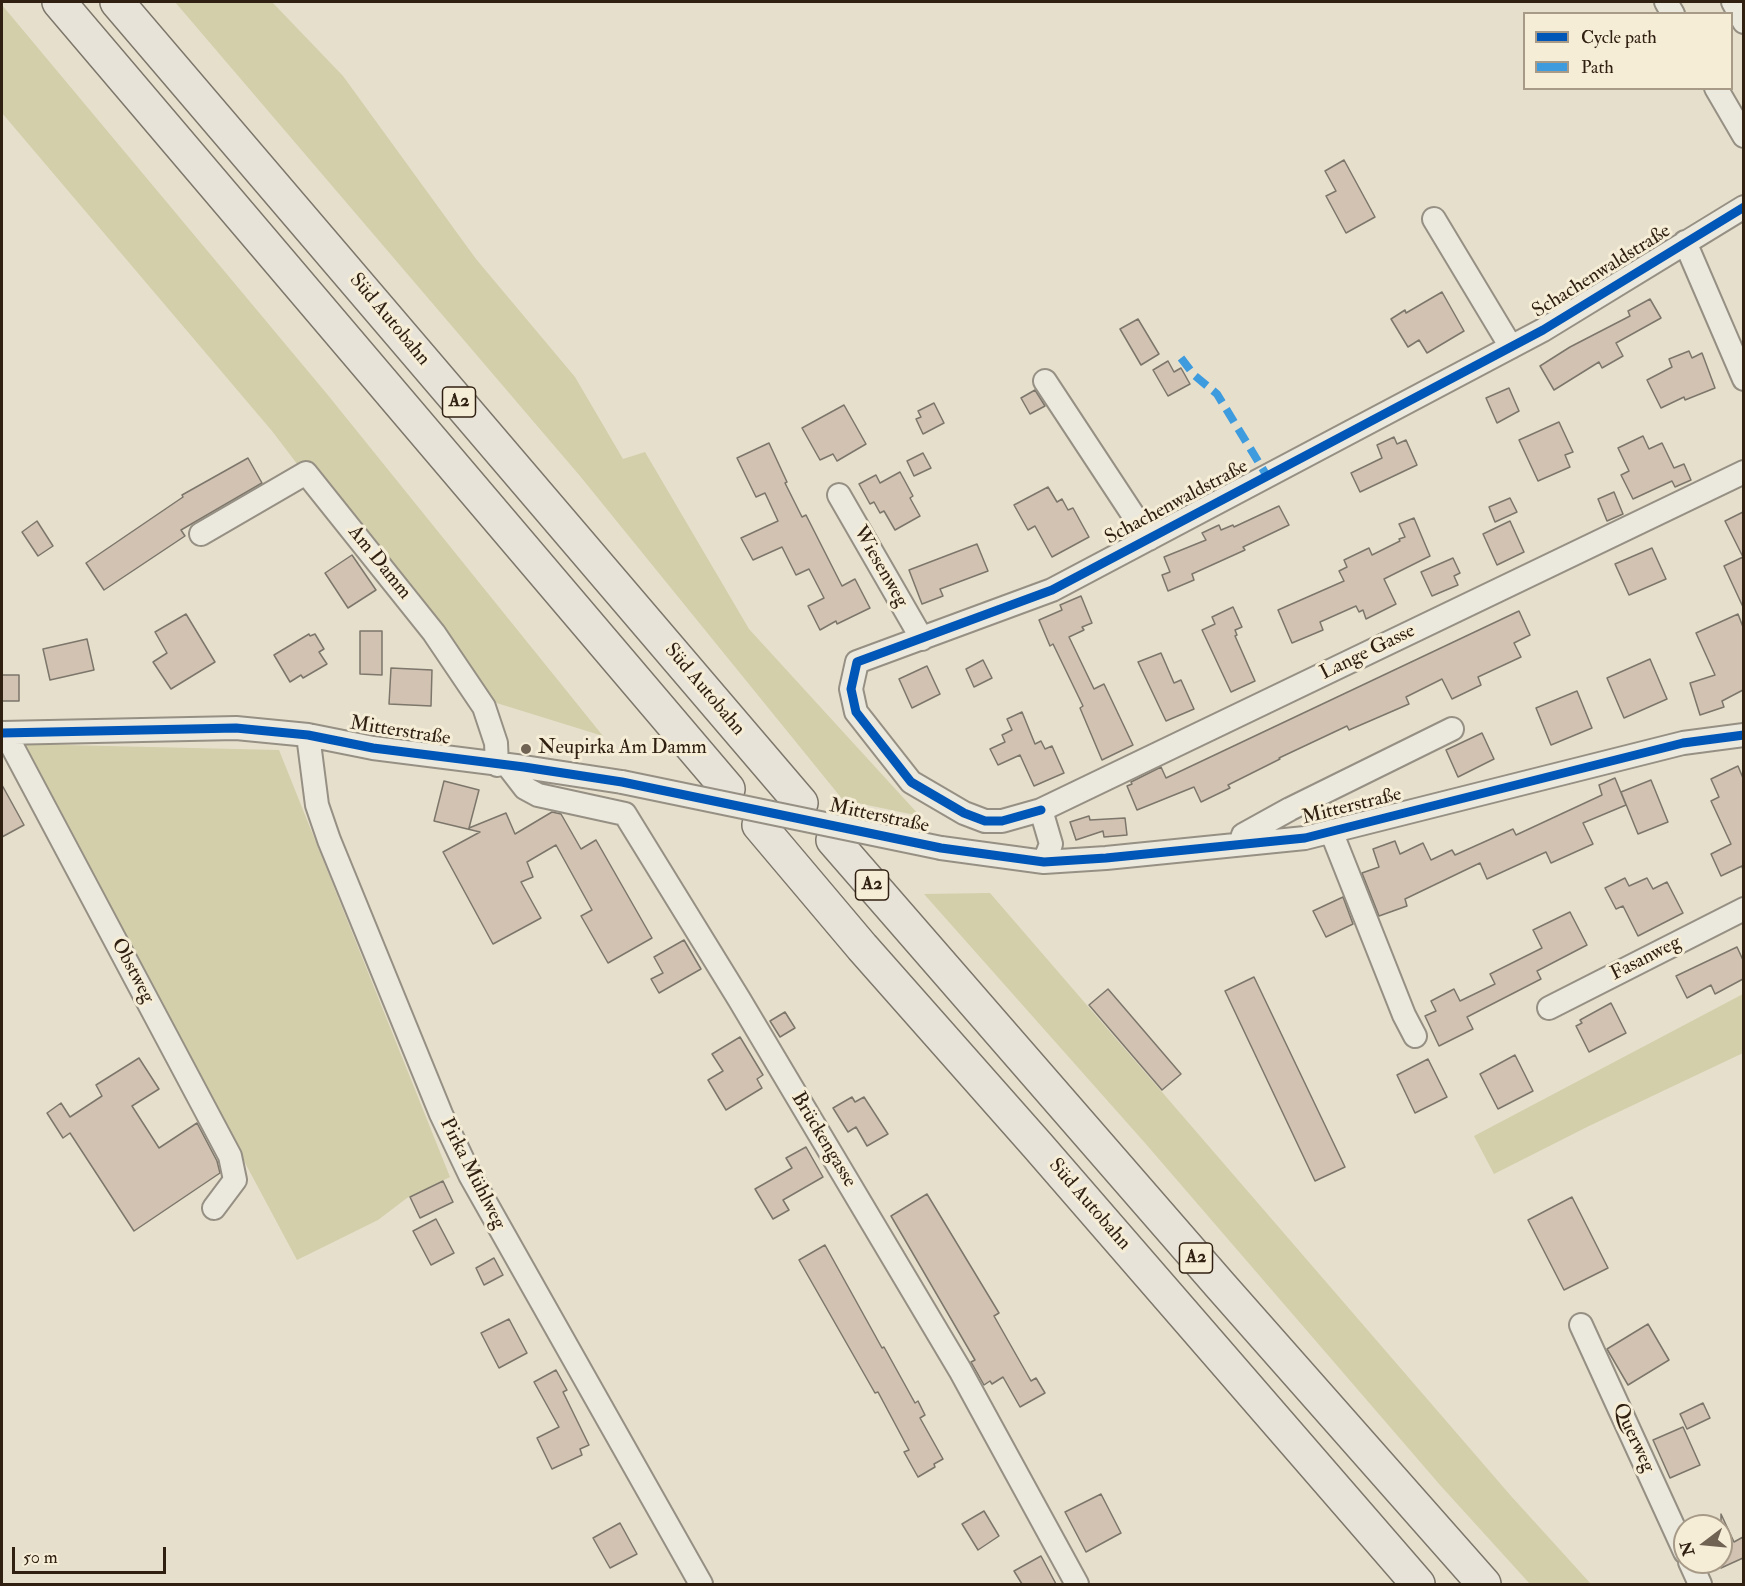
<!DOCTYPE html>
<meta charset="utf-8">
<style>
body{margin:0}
#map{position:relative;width:1745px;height:1586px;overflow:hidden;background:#e6dfcc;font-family:"IM FELL Double Pica",serif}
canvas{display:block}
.frame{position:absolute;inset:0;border:3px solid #302012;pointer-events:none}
.legend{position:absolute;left:1523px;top:12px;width:210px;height:78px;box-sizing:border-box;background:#f6edd7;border:2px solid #a79b88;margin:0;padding:8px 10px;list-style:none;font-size:18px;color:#302012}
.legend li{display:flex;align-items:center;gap:12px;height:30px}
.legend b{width:30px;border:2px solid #a79b88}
.north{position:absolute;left:1673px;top:1514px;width:60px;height:60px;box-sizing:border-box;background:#f6edd7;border:2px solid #a79b88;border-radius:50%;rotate:254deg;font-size:16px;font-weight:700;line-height:24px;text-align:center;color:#302012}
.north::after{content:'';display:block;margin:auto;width:21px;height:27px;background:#706353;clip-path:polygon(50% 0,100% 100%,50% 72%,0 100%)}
.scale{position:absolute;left:12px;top:1547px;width:154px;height:27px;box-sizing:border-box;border:3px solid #302012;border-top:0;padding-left:8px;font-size:18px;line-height:21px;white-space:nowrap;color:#302012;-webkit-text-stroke:4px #f6edd7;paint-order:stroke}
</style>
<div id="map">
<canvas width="1745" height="1586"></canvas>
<div class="frame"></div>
<ul class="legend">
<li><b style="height:8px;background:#0057b8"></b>Cycle path</li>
<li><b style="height:8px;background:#3e9bde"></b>Path</li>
</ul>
<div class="north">N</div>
<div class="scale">50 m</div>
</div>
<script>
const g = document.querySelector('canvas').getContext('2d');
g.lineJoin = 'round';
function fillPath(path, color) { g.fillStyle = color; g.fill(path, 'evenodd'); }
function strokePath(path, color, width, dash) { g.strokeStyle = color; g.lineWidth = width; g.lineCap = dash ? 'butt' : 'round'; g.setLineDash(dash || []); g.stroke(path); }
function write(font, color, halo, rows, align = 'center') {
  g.font = font + ' "IM FELL Double Pica",serif'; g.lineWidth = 6; g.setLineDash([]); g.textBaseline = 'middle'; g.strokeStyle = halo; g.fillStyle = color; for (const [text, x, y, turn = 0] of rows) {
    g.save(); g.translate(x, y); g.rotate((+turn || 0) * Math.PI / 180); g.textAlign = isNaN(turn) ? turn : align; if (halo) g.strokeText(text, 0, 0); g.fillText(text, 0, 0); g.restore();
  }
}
const green = new Path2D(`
 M175 2H272L343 76 476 259 575 377 623 459 645 452 749 629 920 816 843 800 580 476Z
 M2 5 327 394 603 736 474 696 272 431 2 113Z
 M21 744 279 750 450 1177 407 1198 378 1220 297 1260Z
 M990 893 1511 1496 1591 1584H1530L1440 1485 1145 1143 924 894Z
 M1743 994V1053L1589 1126 1494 1174 1474 1136Z`);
const building = new Path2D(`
 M1344 160 1375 217 1346 233 1326 196 1336 191 1325 171Z
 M1442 292 1464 331 1427 353 1419 340 1408 347 1391 319 1405 310 1406 313Z
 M1650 299 1661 318 1616 343 1623 356 1602 368 1599 362 1554 390 1540 366 1570 347 1630 316 1628 311Z
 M1138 319 1159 354 1141 365 1120 329Z
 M1689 351 1692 358 1702 353 1715 388 1685 400 1684 397 1661 408 1647 380 1672 367 1669 359Z
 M1168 361 1174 372 1181 368 1190 384 1168 396 1153 370Z
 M1509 388 1519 411 1497 423 1486 398Z
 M1035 390 1045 406 1030 414 1021 398Z
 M934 403 944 423 923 434 916 419 921 417 918 411Z
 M844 405 866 444 837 461 833 454 820 460 802 428Z
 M1559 422 1573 452 1565 455 1570 467 1538 481 1519 440Z
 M1643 436 1649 449 1662 443 1674 468 1684 464 1691 480 1675 487 1672 481 1633 499 1621 475 1629 471 1618 448Z
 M1394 437 1397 444 1406 440 1417 465 1360 492 1351 473 1382 458 1377 445Z
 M769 443 787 482 785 483 802 517 806 515 842 586 855 579 870 608 837 624 836 621 820 630 808 606 824 598 809 569 796 575 782 547 753 560 741 538 778 521 765 493 756 497 737 458Z
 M923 453 931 468 914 476 907 461Z
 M248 458 262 483 181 530 185 536 104 590 86 563 183 497 182 495Z
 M900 472 913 496 910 498 920 516 895 530 884 511 880 513 874 502 870 504 859 484 876 475 880 483Z
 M1048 487 1057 502 1062 499 1068 510 1073 508 1089 537 1052 557 1035 526 1028 530 1014 505Z
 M1614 492 1623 514 1607 521 1598 499Z
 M1510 498 1517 512 1495 522 1489 507Z
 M1279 506 1289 525 1243 547 1245 550 1192 574 1194 580 1168 591 1162 575 1170 572 1164 557 1206 540 1202 533 1219 525 1221 530 1233 525 1234 527Z
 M1743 512V607L1724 566 1743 557 1725 521Z
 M1414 518 1430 556 1384 579 1396 604 1366 619 1363 610 1359 612 1356 606 1320 622 1323 630 1292 643 1278 610 1344 581 1339 571 1347 567 1344 560 1369 548 1372 555 1400 541 1399 539 1405 537 1399 524Z
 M37 521 53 546 38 556 22 532Z
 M1510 521 1524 552 1497 565 1483 534Z
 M977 544 988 571 940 589 943 596 922 604 909 570Z
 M1652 548 1666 579 1629 595 1615 564Z
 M352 555 376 590 348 608 325 573Z
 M1453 558 1460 573 1454 576 1458 585 1432 596 1421 572Z
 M1081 596 1092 623 1082 627 1084 630 1069 637 1094 689 1104 684 1133 745 1102 760 1080 708 1083 706 1053 644 1050 646 1039 620 1062 610 1060 605Z
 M1233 607 1242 627 1235 630 1237 635 1235 636 1255 681 1231 692 1202 630 1215 624 1212 617Z
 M1519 611 1530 635 1514 643 1521 657 1478 677 1481 685 1452 699 1442 679 1406 697 1409 704 1349 730 1347 726 1279 758 1280 759 1228 785 1230 788 1201 802 1194 787 1137 810 1127 786 1132 784 1131 782 1161 767 1166 778Z
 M186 614 215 662 171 689 153 662 167 653 155 632Z
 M1738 614 1743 627V690L1722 701 1724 707 1700 715 1690 683 1715 675 1696 633Z
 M360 631H382V675L360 674Z
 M309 634 310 636 315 634 324 649 319 652 327 664 303 678 301 675 290 682 274 655Z
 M87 639 94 670 50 680 43 649Z
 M1161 653 1174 683 1181 680 1194 709 1166 721 1138 662Z
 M1650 659 1667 699 1624 718 1607 678Z
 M983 660 992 678 974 687 966 669Z
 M927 666 940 694 912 708 899 679Z
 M391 668 432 670 431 706 389 704Z
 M2 675H19V701H2Z
 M1577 691 1592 728 1551 745 1536 708Z
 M1022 712 1035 744 1041 741 1045 749 1052 746 1064 773 1034 786 1020 755 998 765 990 749 1005 742 1002 735 1012 730 1007 719Z
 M1482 733 1494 759 1458 777 1446 750Z
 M1738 766 1743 778V870L1742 866 1721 876 1711 854 1731 844 1711 801 1719 797 1711 779Z
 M1615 778 1626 805 1583 823 1593 844 1551 863 1546 852 1487 879 1480 863 1405 899 1407 906 1379 916 1362 873 1379 867 1373 849 1395 841 1400 854 1423 843 1431 860 1452 850 1455 855 1513 829 1516 835 1602 795 1599 785Z
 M1651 780 1668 822 1638 834 1621 792Z
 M444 781 479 790 469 828 506 813 515 834 552 812 561 814 581 849 596 840 652 938 608 963 581 916 592 910 556 845 527 862 533 877 521 882 541 918 493 944 443 852 480 832 434 821Z
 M2 785 24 825 2 837Z
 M1089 816 1090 820 1125 818 1127 835 1104 837 1103 831 1076 840 1070 822Z
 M1625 878 1629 886 1647 878 1653 889 1667 882 1683 913 1638 936 1623 906 1616 909 1605 888Z
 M1343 897 1353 924 1326 937 1313 911Z
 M1570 912 1587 945 1537 971 1541 979 1467 1017 1473 1029 1439 1046 1425 1016 1436 1011 1431 1001 1454 989 1460 1001 1495 984 1490 974 1542 948 1533 930Z
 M684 940 701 969 659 993 651 979 663 973 654 957Z
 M1737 947 1743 960V979L1715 994 1711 985 1687 998 1676 976Z
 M1254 977 1345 1167 1315 1181 1225 991Z
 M1108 989 1181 1074 1162 1090 1089 1005Z
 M1611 1003 1626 1033 1589 1052 1576 1026 1582 1023 1580 1020Z
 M785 1012 795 1028 780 1037 770 1021Z
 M740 1037 763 1075 757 1079 762 1088 726 1110 708 1080 723 1071 712 1054Z
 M1515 1055 1533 1091 1498 1109 1480 1074Z
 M139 1058 159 1089 132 1106 159 1148 197 1123 217 1161 220 1173 134 1231 70 1133 63 1138 47 1113 61 1103 70 1117 102 1096 96 1085Z
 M1428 1059 1447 1097 1415 1113 1397 1075Z
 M852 1097 855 1102 864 1097 888 1134 867 1146 856 1127 848 1132 833 1108Z
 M806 1147 823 1177 783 1200 789 1210 773 1219 755 1189 792 1168 786 1158Z
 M443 1181 453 1202 420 1218 410 1197Z
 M927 1194 999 1313 994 1316 1031 1381 1036 1378 1045 1393 1020 1407 1003 1377 992 1384 990 1381 984 1385 971 1362 975 1360 891 1216Z
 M1572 1197 1608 1268 1564 1290 1528 1220Z
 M436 1219 454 1253 431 1265 413 1231Z
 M825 1245 882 1348 884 1347 915 1403 918 1401 925 1415 920 1418 943 1459 934 1464 935 1467 918 1477 904 1452 909 1450 878 1392 875 1393 799 1260Z
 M494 1258 503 1275 484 1285 476 1268Z
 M509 1319 527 1353 499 1368 481 1333Z
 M1648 1324 1669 1360 1628 1385 1607 1349Z
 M556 1370 567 1390 563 1392 589 1445 580 1449 582 1455 552 1469 537 1438 559 1427 534 1382Z
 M1703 1403 1710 1418 1687 1429 1680 1414Z
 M1683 1427 1700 1465 1670 1478 1653 1440Z
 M1101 1494 1121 1533 1086 1552 1065 1512Z
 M984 1511 999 1536 978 1550 962 1524Z
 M1721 1514 1734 1542 1743 1537V1558L1721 1568Z
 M620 1523 637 1554 610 1568 593 1538Z
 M1041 1556 1056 1584H1022L1014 1571Z`);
const minor = new Path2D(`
 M1666 2 1673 14
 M1733 2 1744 22
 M1716 88 1744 136
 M1434 219 1511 347
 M1685 242 1744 379
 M1045 381 1149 539
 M839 495 922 639
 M201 534 306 473 434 633 484 707 496 743 497 765
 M2 733 236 728 308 735 373 748 524 767 622 782
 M5 733 230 1156 235 1180 214 1208
 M308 735 317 805 329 840 441 1114 470 1175 701 1584
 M508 766 525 788 538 795 625 814 739 999 960 1370 1077 1584
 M1041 810 1002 821H985L964 813 911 782 856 712 851 689 857 662 1052 590 1543 330 1744 207
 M1331 831 1404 1015 1415 1036
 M1240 844 1243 835 1290 809 1452 729
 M941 848 1044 862 1106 858 1305 838 1683 743 1744 735
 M1044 862 1051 844 1041 810 1744 472
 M1549 1008 1744 909
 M1581 1325 1685 1552
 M1690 1562 1700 1584`);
const highway = new Path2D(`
 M59 2 728 789
 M117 2 801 803
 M759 825 862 947 1038 1146 1418 1584
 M833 840 1220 1285 1484 1584`);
const minorBridge = new Path2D(`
 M622 782 941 848`);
const quiet = new Path2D(`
 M1181 358 1194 375 1217 394 1267 476`);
const cycleway = new Path2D(`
 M2 733 236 728 308 735 373 748 524 767 622 782 941 848 1044 862 1106 858 1305 838 1683 743 1744 735
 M1041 810 1002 821H985L964 813 911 782 856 712 851 689 857 662 1052 590 1543 330 1744 207`);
const markers = [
 [526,749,6,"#706353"]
];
const shields = [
 [459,402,33],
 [872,885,33],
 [1196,1258,33]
];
const shieldNames = [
 ["A2",459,402],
 ["A2",872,885],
 ["A2",1196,1258]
];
const streetNames = [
 ["Schachenwaldstraße",1602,272,-32],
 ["Süd Autobahn",389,320,50],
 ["Schachenwaldstraße",1177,503,-28],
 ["Am Damm",379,563,51],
 ["Wiesenweg",880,567,60],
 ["Lange Gasse",1368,653,-26],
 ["Süd Autobahn",704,690,50],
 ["Mitterstraße",400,732,9],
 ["Mitterstraße",1352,807,-14],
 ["Mitterstraße",879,817,12],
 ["Fasanweg",1646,959,-27],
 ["Obstweg",132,971,62],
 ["Brückengasse",823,1140,59],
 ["Pirka Mühlweg",472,1174,63],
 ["Süd Autobahn",1089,1205,49],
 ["Querweg",1633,1438,65]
];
const poiNames = [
 ["Neupirka Am Damm",538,749]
];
fillPath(green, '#d2cfaa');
fillPath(building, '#d1c2b2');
strokePath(building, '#7c766b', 1.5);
strokePath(minor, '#969084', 26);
strokePath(highway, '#7c766b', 36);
strokePath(minor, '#ebe8de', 22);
strokePath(highway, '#e8e3d9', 33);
strokePath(minorBridge, '#969084', 26, []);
strokePath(minorBridge, '#ebe8de', 22);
strokePath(quiet, '#3e9bde', 8, [15, 8]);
strokePath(cycleway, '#0057b8', 9);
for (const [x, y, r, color] of markers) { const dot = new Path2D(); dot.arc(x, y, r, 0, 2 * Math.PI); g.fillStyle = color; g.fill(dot); strokePath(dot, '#f6edd7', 2); }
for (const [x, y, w] of shields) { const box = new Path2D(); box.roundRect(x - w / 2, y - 15, w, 30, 4.5); g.fillStyle = '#f6edd7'; g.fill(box); strokePath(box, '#302012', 1.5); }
write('bold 18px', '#302012', null, shieldNames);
write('20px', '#302012', '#f6edd7', streetNames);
write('20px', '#302012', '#f6edd7', poiNames, 'left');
</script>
